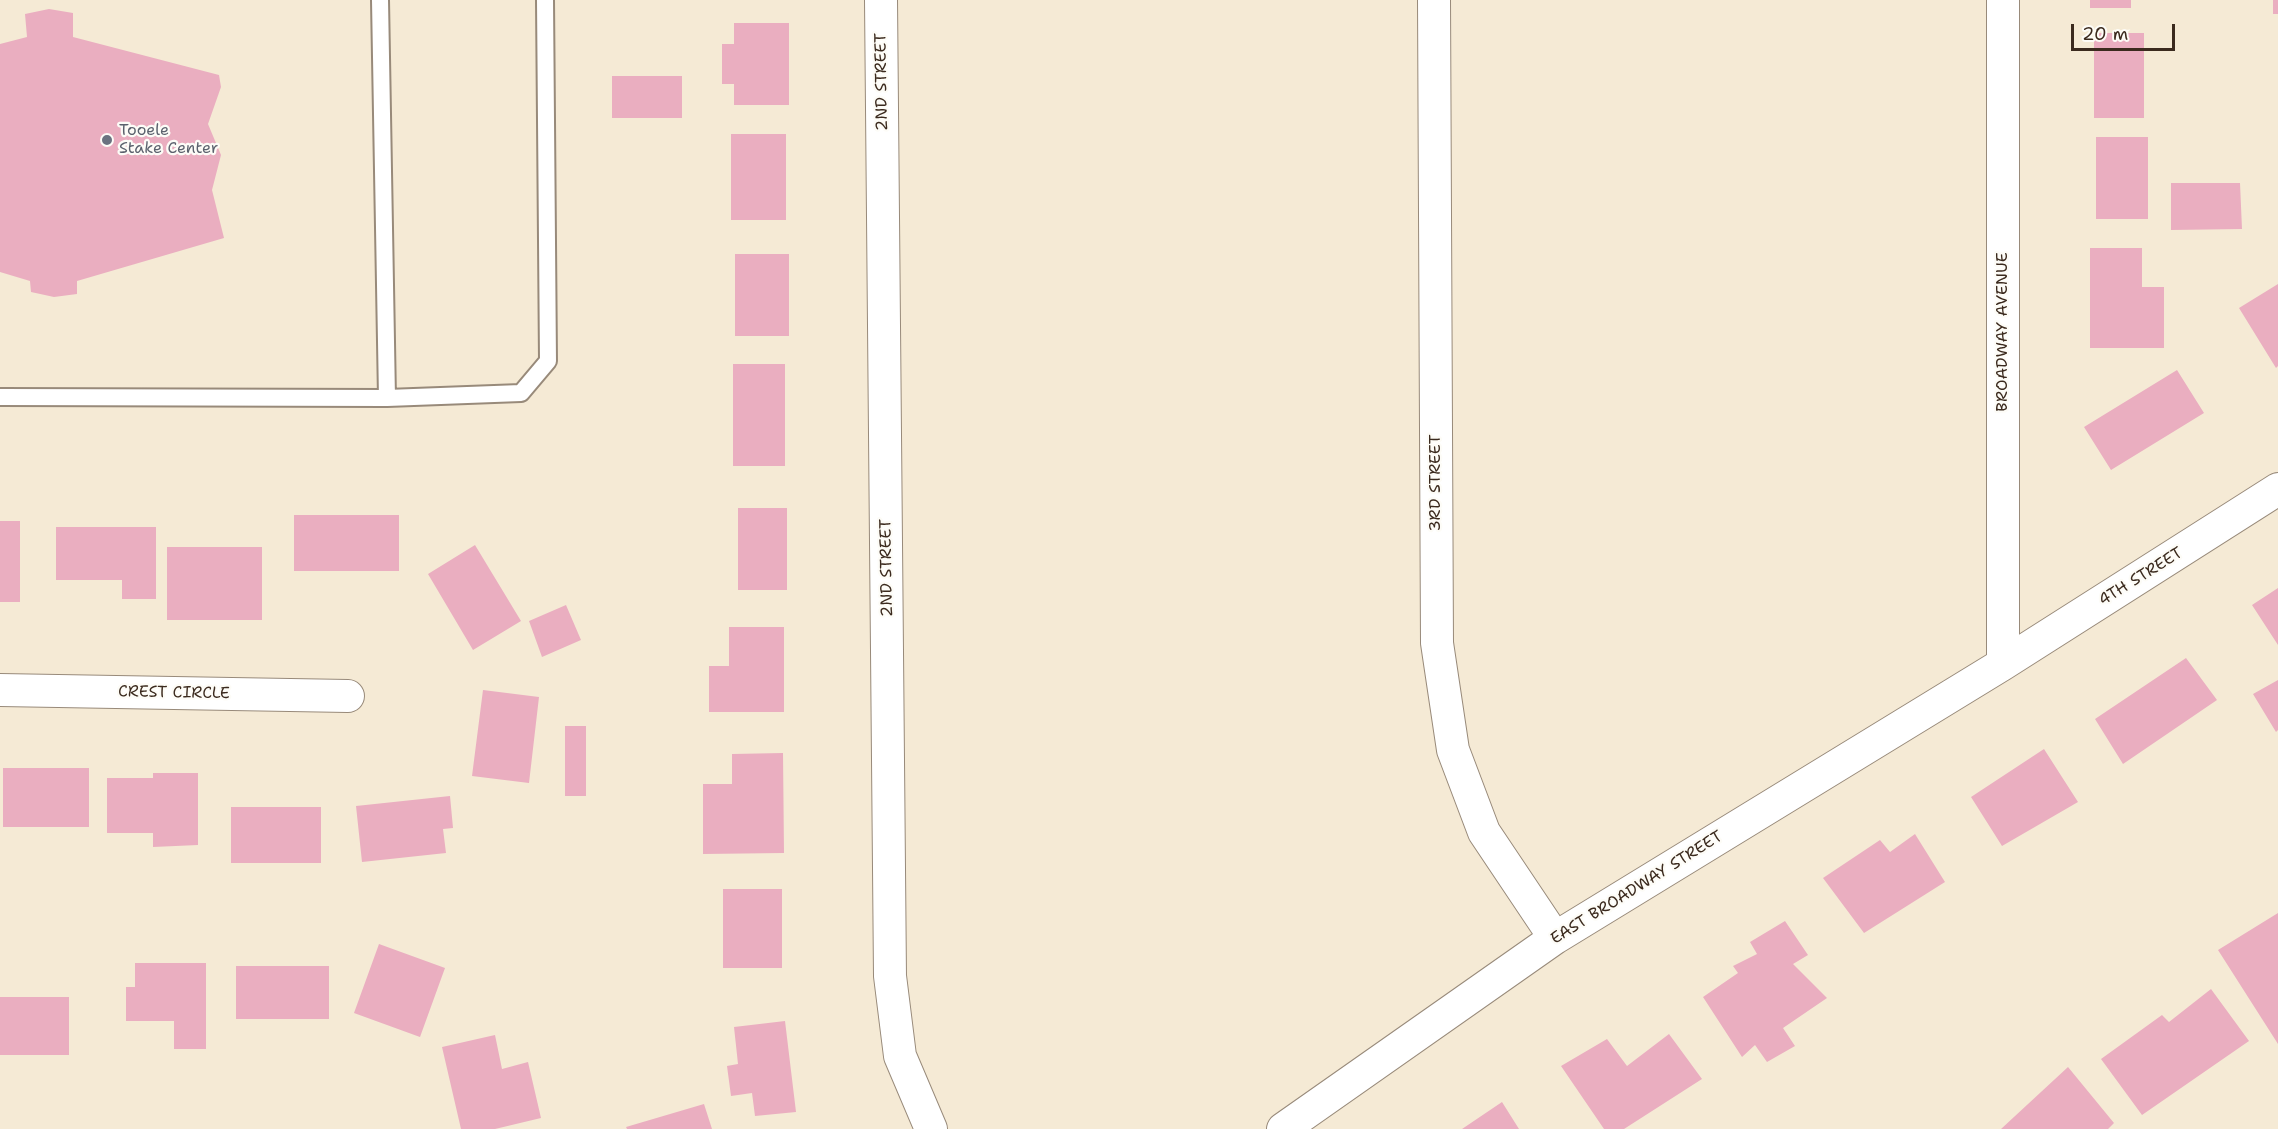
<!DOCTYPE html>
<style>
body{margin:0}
#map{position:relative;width:2278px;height:1129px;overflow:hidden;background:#f5ead5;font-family:"Shantell Sans",sans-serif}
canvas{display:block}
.scale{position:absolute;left:2071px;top:24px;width:104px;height:27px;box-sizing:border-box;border:3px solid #3b2a1e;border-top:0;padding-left:8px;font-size:18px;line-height:21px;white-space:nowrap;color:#3b2a1e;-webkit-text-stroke:4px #fdfcf7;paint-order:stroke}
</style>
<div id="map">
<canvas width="2278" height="1129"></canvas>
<div class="scale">20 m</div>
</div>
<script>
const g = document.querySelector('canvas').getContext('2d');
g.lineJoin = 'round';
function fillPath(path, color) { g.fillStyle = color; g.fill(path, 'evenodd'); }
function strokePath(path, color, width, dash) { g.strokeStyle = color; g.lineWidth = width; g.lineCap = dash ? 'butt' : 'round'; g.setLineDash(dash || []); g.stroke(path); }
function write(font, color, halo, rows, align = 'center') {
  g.font = font + ' "Shantell Sans",sans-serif'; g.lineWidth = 4.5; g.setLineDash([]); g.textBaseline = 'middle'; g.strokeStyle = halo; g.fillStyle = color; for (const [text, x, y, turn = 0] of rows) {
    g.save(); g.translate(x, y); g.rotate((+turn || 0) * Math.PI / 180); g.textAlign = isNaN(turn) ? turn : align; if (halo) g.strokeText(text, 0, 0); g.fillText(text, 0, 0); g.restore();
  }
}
const building = new Path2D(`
 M2090 0H2131V8H2090Z
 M2273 0H2278V14H2273Z
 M49 9 73 13V37L219 75 221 87 208 124 221 155 212 190 224 238 77 281V294L54 297 31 292 30 281 0 272V44L27 37 25 14Z
 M734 23H789V105H734V84H722V44H734Z
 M2094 33H2144V118H2094Z
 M612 76H682V118H612Z
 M731 134H786V220H731Z
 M2096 137H2148V219H2096Z
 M2171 183H2240L2242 229 2171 230Z
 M2090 248H2142V287H2164V348H2090Z
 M735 254H789V336H735Z
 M2278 284V366L2276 368 2239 308Z
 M733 364H785V466H733Z
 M2177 370 2204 413 2111 470 2084 427Z
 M738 508H787V590H738Z
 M294 515H399V571H294Z
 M0 521H20V602H0Z
 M56 527H156V599H122V580H56Z
 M475 545 521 621 473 650 428 574Z
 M167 547H262V620H167Z
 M2278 588V645L2252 605Z
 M566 605 581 640 542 657 529 621Z
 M729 627H784V712H709V666H729Z
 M2186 658 2217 700 2123 764 2095 719Z
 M2278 680V730L2276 732 2253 694Z
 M483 690 539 697 529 783 472 776Z
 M565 726H586V796H565Z
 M2044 749 2078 802 2002 846 1971 797Z
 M783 753 784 853 703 854V784H732V754Z
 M3 768H89V827H3Z
 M153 773H198V845L153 847V833H107V778H153Z
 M450 796 453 828 443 829 446 853 362 862 356 806Z
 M231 807H321V863H231Z
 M1915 834 1945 882 1864 933 1823 878 1880 840 1890 852Z
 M723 889H782V968H723Z
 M2278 913V1044L2218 950Z
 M1785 921 1808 955 1793 964 1827 998 1783 1028 1795 1046 1767 1062 1755 1045 1742 1057 1703 997 1738 973 1733 966 1757 954 1750 942Z
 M379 944 445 968 420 1037 354 1013Z
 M135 963H206V1049H174V1021H126V987H135Z
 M236 966H329V1019H236Z
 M2211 989 2249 1041 2142 1115 2101 1059 2162 1015 2169 1022Z
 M0 997H69V1055H0Z
 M785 1021 796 1112 755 1116 752 1093 731 1096 727 1066 738 1064 734 1027Z
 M1669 1034 1702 1079 1624 1129H1604L1561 1066 1607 1039 1627 1066Z
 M495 1035 502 1069 528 1062 541 1118 495 1129H461L442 1047Z
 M2068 1067 2114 1123 2108 1129H2001Z
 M1502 1102 1519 1129H1462Z
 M704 1104 712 1129H627L626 1127Z`);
const lane = new Path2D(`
 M0 397 387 398 380 0
 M387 398 521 393 548 361 545 0`);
const street = new Path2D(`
 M881 0 890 976 900 1056 931 1129
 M1434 0 1437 643 1453 750 1484 832 1555 938
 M2003 0V664
 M0 690 348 696
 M1283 1129 1555 938 2003 664 2278 489`);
const markers = [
 [107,140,6,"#6b7280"]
];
const streetNames = [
 ["2ND STREET",882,82,-91],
 ["BROADWAY AVENUE",2003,332,-90],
 ["3RD STREET",1436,483,-90],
 ["2ND STREET",887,568,-91],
 ["4TH STREET",2141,577,-32],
 ["CREST CIRCLE",174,693,1],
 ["EAST BROADWAY STREET",1637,888,-32]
];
const worshipNames = [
 ["Tooele",119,131],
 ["Stake Center",119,149]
];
fillPath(building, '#eaaec0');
strokePath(lane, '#988a7a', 20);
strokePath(street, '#988a7a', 34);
strokePath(lane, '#fff', 16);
strokePath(street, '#fff', 32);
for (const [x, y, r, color] of markers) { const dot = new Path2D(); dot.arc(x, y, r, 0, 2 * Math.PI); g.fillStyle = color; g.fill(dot); strokePath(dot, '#fdfcf7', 2); }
write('16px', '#3b2a1e', '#fdfcf7', streetNames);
write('16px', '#5b616d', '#fdfcf7', worshipNames, 'left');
</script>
